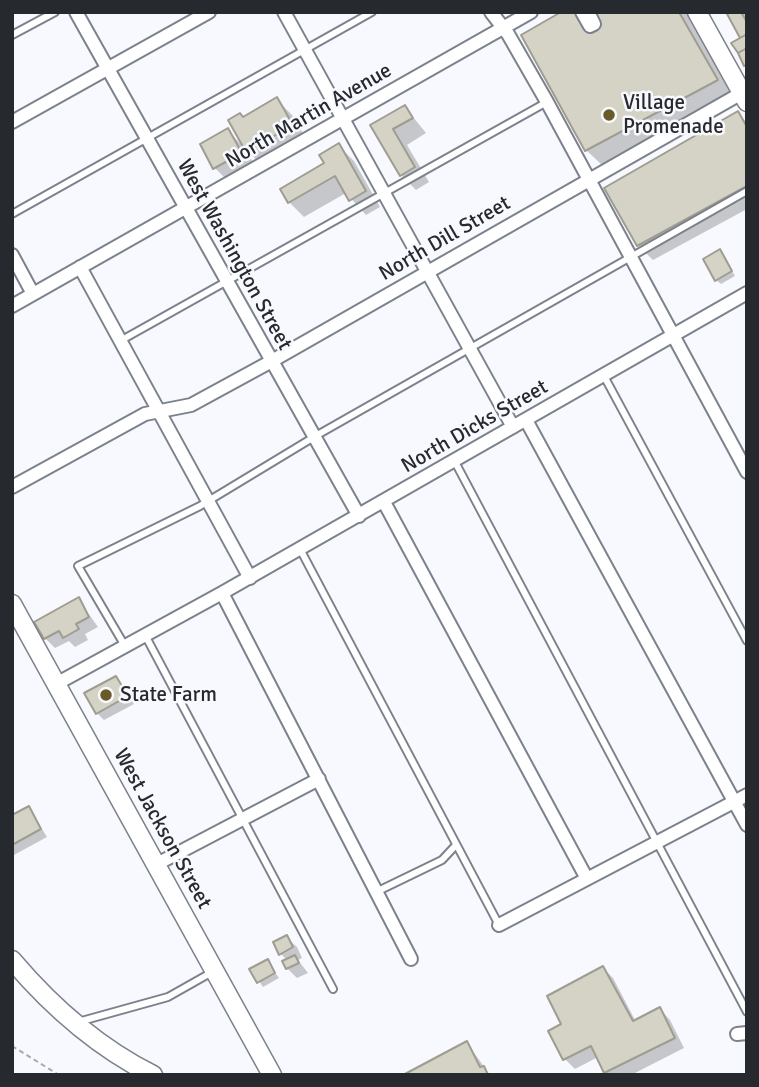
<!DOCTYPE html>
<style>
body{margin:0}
#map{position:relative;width:759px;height:1087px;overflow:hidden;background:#f7f9fe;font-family:Signika,sans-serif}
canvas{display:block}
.frame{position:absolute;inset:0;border:14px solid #26292d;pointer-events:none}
</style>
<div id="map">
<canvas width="759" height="1087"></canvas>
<div class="frame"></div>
</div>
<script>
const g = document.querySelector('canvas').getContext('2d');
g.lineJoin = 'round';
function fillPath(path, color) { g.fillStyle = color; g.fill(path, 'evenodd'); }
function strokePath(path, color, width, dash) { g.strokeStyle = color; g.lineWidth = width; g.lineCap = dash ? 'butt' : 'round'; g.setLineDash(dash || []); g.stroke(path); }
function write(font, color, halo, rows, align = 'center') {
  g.font = font + ' Signika,sans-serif'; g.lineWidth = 5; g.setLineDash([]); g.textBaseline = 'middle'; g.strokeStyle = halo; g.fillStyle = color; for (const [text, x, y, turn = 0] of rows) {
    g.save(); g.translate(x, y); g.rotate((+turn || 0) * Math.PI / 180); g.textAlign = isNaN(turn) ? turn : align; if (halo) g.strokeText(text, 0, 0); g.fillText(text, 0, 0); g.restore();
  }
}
const shadow = new Path2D(`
 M565 12H686L732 95 602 165 586 150Z
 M728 12H747V66L734 44 742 39Z
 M277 100 292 115 307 140 262 166 247 150 256 169 230 183 215 168 228 131 243 146V119Z
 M405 107 426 133 407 145 429 182 416 190 401 175 373 125Z
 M737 113 747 123V209L653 260 638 245Z
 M339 146 354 161 380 207 366 215 346 193 304 217 289 202 326 164Z
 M720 251 735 276 721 284 716 280Z
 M78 599 98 627 85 634 88 640 75 647 69 641 55 648 45 638Z
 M116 678 134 704 104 720 97 713Z
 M29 808 47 837 12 856V817Z
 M286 937 297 947 302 958 298 960 308 973 297 978 287 968 288 961 281 954Z
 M268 962 279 978 263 987 252 970Z
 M603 968 613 978 636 1022 660 1009 670 1020 684 1048 631 1075H608L598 1057 575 1069 565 1059 563 1025Z
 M467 1043 490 1075H407Z`);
const building = new Path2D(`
 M561 12H679L718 80 585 151 521 35Z
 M726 12H741L747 22V34L740 38Z
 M747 34V48L738 53 731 43Z
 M747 48V65L744 66 738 53Z
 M277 97 293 125 246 152 228 120 240 113 243 117Z
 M405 105 413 118 393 129 415 167 400 176 370 125Z
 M738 111 747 127V186L637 246 604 188Z
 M228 128 242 153 213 169 200 144Z
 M339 143 366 191 349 201 335 176 288 203 280 189 324 163 319 155Z
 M720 249 732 271 715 281 703 259Z
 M79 597 89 617 76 624 79 629 63 638 59 631 44 639 34 622Z
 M116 676 128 696 96 714 84 693Z
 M29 806 41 829 12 845V815Z
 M287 935 293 947 279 955 273 942Z
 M295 955 299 963 286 969 282 961Z
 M268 959 275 973 257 983 249 969Z
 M603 966 633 1021 660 1007 675 1038 604 1073 591 1046 563 1060 548 1031 561 1024 547 996Z
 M467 1041 480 1067 484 1066 488 1075H403Z`);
const path = new Path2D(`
 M12 1046 59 1075`);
const lane = new Path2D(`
 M12 35 55 12
 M12 214 372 12
 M120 341 547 102
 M604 376 747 641
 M454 460 747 1012
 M300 549 499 925
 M145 635 333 989
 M125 646 78 566 200 506 319 434 747 191
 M376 892 442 860 456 845
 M78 1022 168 997 214 971`);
const street = new Path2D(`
 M76 12 359 516
 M284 12 513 427
 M491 12 508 34 547 102 747 472
 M582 12 590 26 594 24 588 12
 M12 122 209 12
 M12 255 33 294
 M80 267 250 578
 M12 306 531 12
 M526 420 747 825
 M12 487 145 414 191 405 270 362 747 90
 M384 502 586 877
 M222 593 411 959
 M56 684 222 593 747 293
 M155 865 319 779
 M499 925 747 795
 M737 1034 747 1033`);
const secondary = new Path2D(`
 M697 12 747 102
 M12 604 272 1075
 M12 960C51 1006 99 1048 153 1075`);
const markers = [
 [609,115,7,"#695a28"],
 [106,695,7,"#695a28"]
];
const poiNames = [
 ["Village",623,103],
 ["Promenade",623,127],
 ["State Farm",120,695]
];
const streetNames = [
 ["North Martin Avenue",309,116,-30],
 ["North Dill Street",445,239,-30],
 ["West Washington Street",234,255,61],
 ["North Dicks Street",475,427,-30],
 ["West Jackson Street",162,829,61]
];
fillPath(shadow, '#0003');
fillPath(building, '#d5d2c6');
strokePath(building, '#9f9c91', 2);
strokePath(lane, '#7c828c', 10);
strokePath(street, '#7c828c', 16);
strokePath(secondary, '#7c828c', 21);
strokePath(path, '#a7aaae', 2, [5, 3.5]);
strokePath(lane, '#fff', 6);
strokePath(street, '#fff', 12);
strokePath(secondary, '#fff', 18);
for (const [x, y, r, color] of markers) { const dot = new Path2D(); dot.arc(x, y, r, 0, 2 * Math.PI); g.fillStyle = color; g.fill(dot); strokePath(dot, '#f7f9fe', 2.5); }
write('21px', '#26292d', '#f7f9fe', poiNames, 'left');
write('21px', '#26292d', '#f7f9fe', streetNames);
</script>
